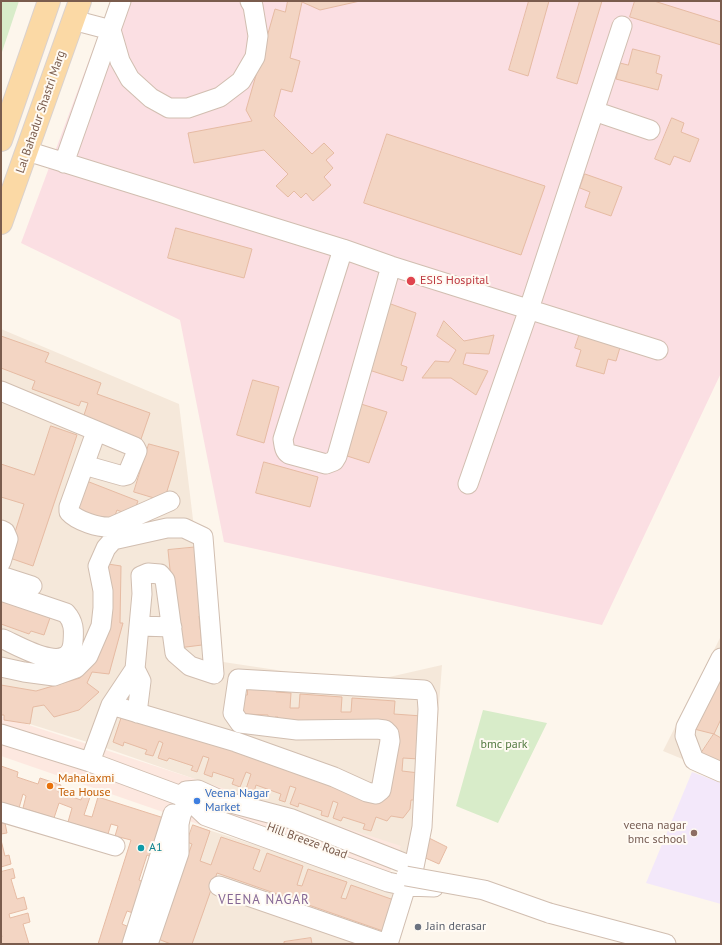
<!DOCTYPE html>
<style>
body{margin:0}
#map{position:relative;width:722px;height:945px;overflow:hidden;background:#fdf6ec;font-family:"PT Sans",sans-serif}
canvas{display:block}
.frame{position:absolute;inset:0;border:2px solid #7a5c4d;pointer-events:none}
</style>
<div id="map">
<canvas width="722" height="945"></canvas>
<div class="frame"></div>
</div>
<script>
const g = document.querySelector('canvas').getContext('2d');
g.lineJoin = 'round';
function fillPath(path, color) { g.fillStyle = color; g.fill(path, 'evenodd'); }
function strokePath(path, color, width, dash) { g.strokeStyle = color; g.lineWidth = width; g.lineCap = dash ? 'butt' : 'round'; g.setLineDash(dash || []); g.stroke(path); }
function write(font, color, halo, rows, align = 'center') {
  g.font = font + ' "PT Sans",sans-serif'; g.lineWidth = 4; g.setLineDash([]); g.textBaseline = 'middle'; g.strokeStyle = halo; g.fillStyle = color; for (const [text, x, y, turn = 0] of rows) {
    g.save(); g.translate(x, y); g.rotate((+turn || 0) * Math.PI / 180); g.textAlign = isNaN(turn) ? turn : align; if (halo) g.strokeText(text, 0, 0); g.fillText(text, 0, 0); g.restore();
  }
}
const residential = new Path2D(`
 M1 329 179 404 210 660 363 683 442 665 431 809 421 858 100 746 1 715Z
 M721 636V775L663 751Z
 M193 825 402 892 386 944H151Z`);
const commercial = new Path2D(`
 M1 716 401 846 383 888 1 756Z`);
const education = new Path2D(`
 M692 772 721 783V904L646 883Z`);
const medical = new Path2D(`
 M111 1H721V373L602 625 224 542 180 320 21 243Z`);
const green = new Path2D(`
 M1 1H19L1 55Z
 M483 710 547 723 498 823 456 806Z`);
const building = new Path2D(`
 M288 1H360L320 10 302 2 290 58 300 61 292 92 281 89 274 116 312 154 324 143 334 153 326 160 333 168 324 177 331 185 313 201 306 193 301 198 294 191 288 197 276 186 288 174 264 150 194 163 188 133 252 121 246 110 275 9 285 12Z
 M529 1H549L528 76 509 70Z
 M580 1H602L577 84 557 78Z
 M635 1H654L721 22V45L630 17Z
 M633 49 660 56 656 73 662 75 658 90 616 79 620 63 628 65Z
 M672 118 684 123 681 132 699 139 690 162 674 156 670 165 655 159Z
 M387 134 545 186 521 255 364 203Z
 M585 174 622 187 611 216 585 207 590 192 580 188Z
 M176 228 252 249 244 278 168 258Z
 M388 303 416 313 401 365 407 367 403 381 369 370Z
 M444 321 464 341 494 335 489 354 466 353 463 364 488 371 476 395 451 378H422L435 361 449 362 456 350 437 336Z
 M580 333 621 344 616 361 608 359 604 374 576 366 581 350 575 348Z
 M1 336 49 353 45 362 101 383 97 394 150 413 140 442 83 418 88 403 81 401 79 406 32 389 35 381 1 368Z
 M253 380 279 387 264 443 237 435Z
 M361 404 387 412 369 463 344 455Z
 M51 426 77 435 33 566 7 557 24 504 1 497V464L34 475Z
 M149 444 179 452 164 501 134 492Z
 M264 462 318 477 310 507 256 493Z
 M84 480 138 501 132 516 117 510 112 523 73 509Z
 M199 547 200 563 196 564 197 583 206 615 199 616 202 645 178 648 168 550Z
 M108 564 121 566 120 623H123L109 674 92 672 87 683 99 692 79 710 54 717 44 705 33 707 30 724 4 720V715H1V685L36 691 80 678 105 628Z
 M4 597 51 615 44 635 31 631 29 634 1 624V604Z
 M721 673V719L714 734 694 729Z
 M248 683 276 690V692L291 693 290 708H299L300 694 342 697 341 712H351L352 698 395 701 394 714 422 716 419 759 403 758 402 771 419 773 417 800H411L410 809 403 818 391 816 387 821 376 817 371 831 363 829 365 824 343 817 341 821 333 818 338 803 333 801 328 817 321 815 322 811 299 803 298 807 290 804 296 788 290 786 285 802 279 800 281 794 256 785 254 792 246 789 251 774 246 772 240 787 232 784 234 779 213 772 212 777 204 774 209 758 203 756 197 772 191 770 193 766 169 758 167 761 158 758 163 743 159 741 153 756 145 754 147 750 124 742 123 746 113 742 123 712 386 798 389 729 292 723 293 720H290L278 722V717H275V722H268V715L243 714 244 695H247Z
 M714 734 721 738V764L700 755Z
 M1 766 18 772 17 777 38 784 40 778 61 785 58 792 81 800 83 792 91 794 84 815 92 817 98 797 164 818 151 857 147 855 139 880 143 882 133 913 127 911 122 924 129 927 123 944H98L131 840 115 836 118 826 111 824 108 834 68 822 72 808 59 803 54 818 23 808 26 796 23 794 19 808 1 802Z
 M5 823 7 833 1 834V824Z
 M193 825 210 831 200 861 211 865 221 837 260 850 253 869 260 872 267 853 303 866 297 885 302 886 308 869 347 882 341 898 346 899 351 885 394 900 383 931 217 873 192 944H171L158 939 192 844 187 842Z
 M429 838 447 847 439 864 421 856Z
 M1 840 5 856 9 855 11 864 1 867Z
 M13 869 15 878 11 879 17 899 24 897 27 909 9 914 10 918 28 913 30 922 23 924 29 944H1V938L2 937 1 933V872Z
 M311 938 312 944H284V942Z`);
const minor = new Path2D(`
 M73 20 111 30 120 61 130 79 151 98 169 108H188L220 97 241 81 255 57 258 36 253 6 250 1
 M594 111 650 130
 M27 151 343 249 391 266 658 350
 M64 163 121 1
 M343 249 283 439C284 445 284 451 289 454L326 464 334 461 337 456 391 266
 M1 391 135 447 137 451 127 475 123 476 84 465
 M96 432 69 507V512C77 521 99 528 111 527L170 501
 M468 484 529 309 622 26
 M1 530 5 532 8 539 1 562
 M1 576 32 586
 M1 591 66 613C74 622 74 630 73 642 70 677 19 646 3 639
 M140 626 172 627
 M721 658 686 727 685 736 694 760 721 772
 M1 667 24 672 54 676 76 668 88 656 101 626 103 608V591L98 566 106 548 113 540 167 528H184L203 537 214 674 190 666 175 653 165 580 160 574 148 573 141 576 142 594 135 669 111 705 90 762
 M135 669 141 681 137 713
 M111 705 236 742 334 777 367 792 376 794 381 790 390 741 389 734 385 730 377 729 297 730 240 723 233 713 238 679 424 690 427 696 428 709 422 827 414 867
 M1 734 90 762 200 803
 M186 791 198 790 220 800 292 819 414 867 406 886 388 944
 M1 812 115 846
 M219 886 387 944
 M549 913 666 944
 M132 944 173 814
 M148 944 179 853V824L181 815 188 799 206 816 388 882 406 886 434 887`);
const major = new Path2D(`
 M1 140 49 1
 M1 223 80 1`);
const minorBridge = new Path2D(`
 M406 876 484 890 549 913`);
const markers = [
 [411,281,5,"#e0444e"],
 [50,786,4,"#e8710a"],
 [197,801,4,"#3f7fe0"],
 [694,833,4,"#8d6e63"],
 [141,848,4,"#0f9aa8"],
 [418,927,4,"#6b7280"]
];
const streetNames = [
 ["Lal Bahadur Shastri Marg",41,112,-71],
 ["Hill Breeze Road",307,841,20]
];
const healthNames = [
 ["ESIS Hospital",420,281]
];
const parkNames = [
 ["bmc park",504,745]
];
const foodNames = [
 ["Mahalaxmi",58,779],
 ["Tea House",58,793]
];
const shopNames = [
 ["Veena Nagar",205,794],
 ["Market",205,808]
];
const educationNames = [
 ["veena nagar",686,826],
 ["bmc school",686,840]
];
const cultureNames = [
 ["A1",149,848]
];
const worshipNames = [
 ["Jain derasar",426,927]
];
const neighbourhoodNames = [
 ["VEENA NAGAR",264,900]
];
fillPath(residential, '#f5e8da');
fillPath(commercial, '#fde8e0');
fillPath(education, '#f3e8fa');
fillPath(medical, '#fbdfe3');
fillPath(green, '#d8ecc9');
fillPath(building, '#f3d5c3');
strokePath(building, '#e6bba3', 1);
strokePath(minor, '#d1beb0', 21);
strokePath(major, '#dad1cd', 24);
strokePath(minor, '#fff', 19);
strokePath(major, '#fbd9a5', 22);
strokePath(minorBridge, '#d1beb0', 21, []);
strokePath(minorBridge, '#fff', 19);
for (const [x, y, r, color] of markers) { const dot = new Path2D(); dot.arc(x, y, r, 0, 2 * Math.PI); g.fillStyle = color; g.fill(dot); strokePath(dot, '#fffaf3', 1.5); }
write('12px', '#7a5c4d', '#fffaf3', streetNames);
write('12px', '#be3a42', '#fffaf3', healthNames, 'left');
write('12px', '#537a41', '#fffaf3', parkNames);
write('12px', '#c56008', '#fffaf3', foodNames, 'left');
write('12px', '#366cbe', '#fffaf3', shopNames, 'left');
write('12px', '#785e54', '#fffaf3', educationNames, 'right');
write('12px', '#0d838f', '#fffaf3', cultureNames, 'left');
write('12px', '#5b616d', '#fffaf3', worshipNames, 'left');
g.letterSpacing = '1px';
write('13px', '#846695', '#fffaf3', neighbourhoodNames);
g.letterSpacing = '0px';
</script>
